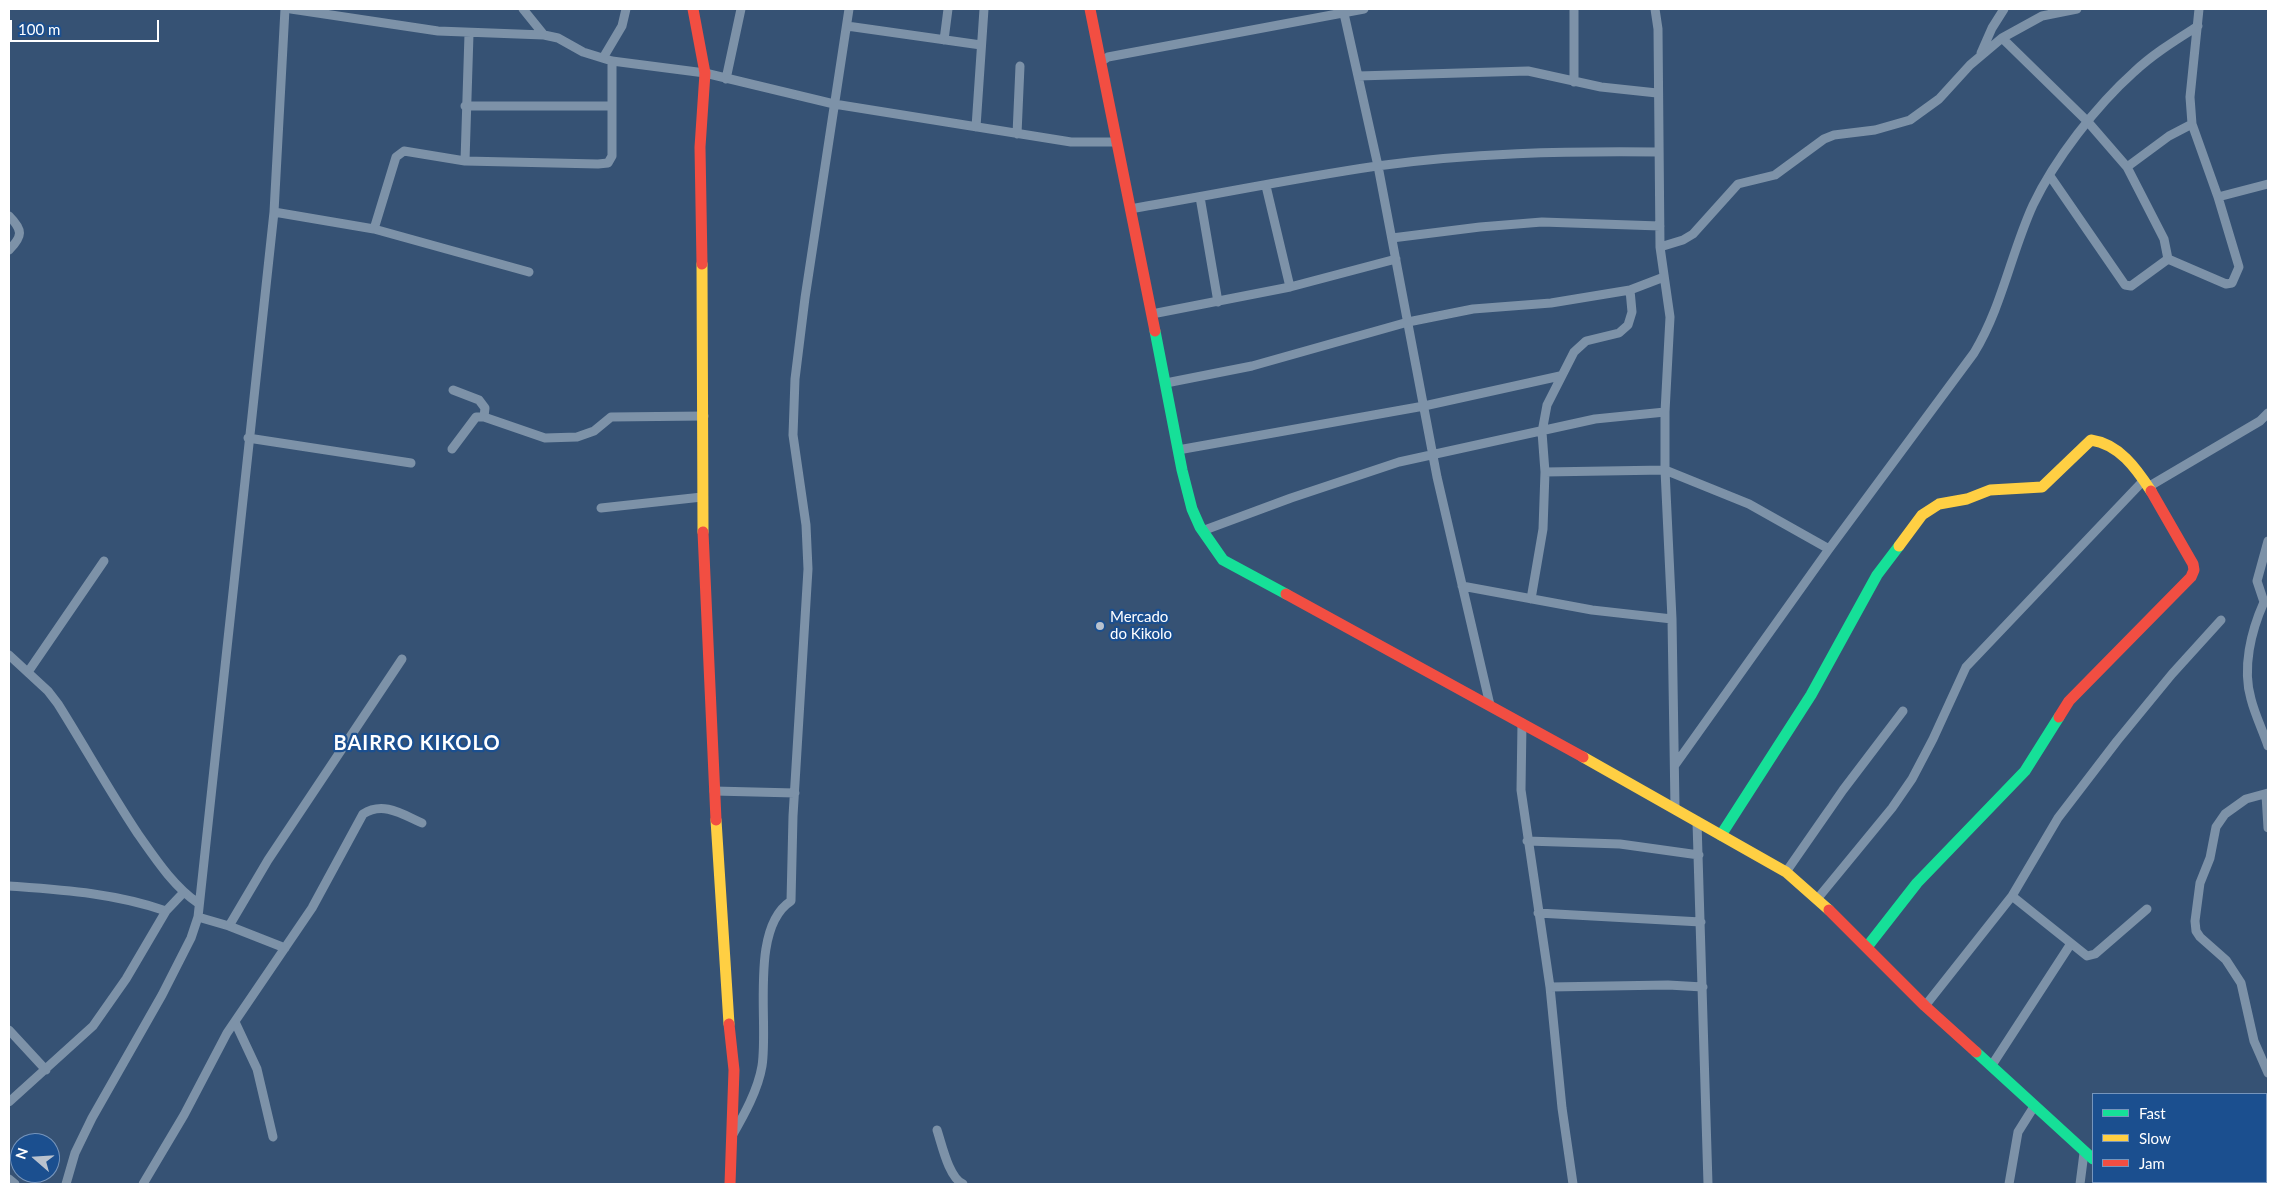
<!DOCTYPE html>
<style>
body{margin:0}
#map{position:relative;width:2277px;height:1193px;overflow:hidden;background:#365274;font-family:Lato,sans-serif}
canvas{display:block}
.frame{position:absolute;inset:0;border:10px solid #fff;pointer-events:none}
.legend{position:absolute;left:2092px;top:1093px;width:175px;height:90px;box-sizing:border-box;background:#1b4f8f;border:1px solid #7695bc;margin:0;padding:6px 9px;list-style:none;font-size:15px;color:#fff}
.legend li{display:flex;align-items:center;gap:10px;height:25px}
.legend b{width:25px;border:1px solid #7695bc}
.north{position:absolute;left:10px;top:1133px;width:50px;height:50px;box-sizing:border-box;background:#1b4f8f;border:1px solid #7695bc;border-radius:50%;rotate:289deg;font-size:14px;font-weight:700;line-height:20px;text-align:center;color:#fff}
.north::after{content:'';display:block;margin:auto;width:18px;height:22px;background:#b9c2ce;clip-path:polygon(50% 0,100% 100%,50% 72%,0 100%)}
.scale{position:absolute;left:10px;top:20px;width:149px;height:22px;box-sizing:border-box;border:2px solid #fff;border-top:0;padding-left:6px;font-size:15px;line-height:18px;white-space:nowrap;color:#fff;-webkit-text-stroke:4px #1b4f8f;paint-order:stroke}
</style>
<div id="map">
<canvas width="2277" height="1193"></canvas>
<div class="frame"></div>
<ul class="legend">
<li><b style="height:6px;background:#16e098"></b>Fast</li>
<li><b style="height:6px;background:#ffcf43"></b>Slow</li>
<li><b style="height:6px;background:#f24e42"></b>Jam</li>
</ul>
<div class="north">N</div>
<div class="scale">100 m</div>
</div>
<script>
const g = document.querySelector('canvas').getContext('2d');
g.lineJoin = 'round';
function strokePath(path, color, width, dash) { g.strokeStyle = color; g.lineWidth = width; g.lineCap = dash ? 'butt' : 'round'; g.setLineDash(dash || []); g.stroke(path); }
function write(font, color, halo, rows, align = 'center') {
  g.font = font + ' Lato,sans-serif'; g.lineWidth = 4.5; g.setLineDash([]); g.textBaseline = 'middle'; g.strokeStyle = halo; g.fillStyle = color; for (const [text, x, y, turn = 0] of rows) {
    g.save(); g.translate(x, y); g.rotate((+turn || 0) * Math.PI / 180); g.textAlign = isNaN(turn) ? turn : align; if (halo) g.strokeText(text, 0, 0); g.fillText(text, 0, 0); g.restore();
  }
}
const street = new Path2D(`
 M291 9 438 31 544 35 558 38 583 52 612 61 705 73 834 104 1071 142H1114
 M523 9 544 35
 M1343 9 1378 166 1437 477 1490 705
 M1574 9V82
 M1655 9 1658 29 1660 247 1670 317 1665 412V470L1672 619 1675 807
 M847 26 981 45
 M2002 38 2088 122 2127 167 2164 239 2168 259
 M944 40 948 9
 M1981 53 1992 28 2004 9
 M603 58 622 26 626 9
 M1102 61 1108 57 1364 9
 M1358 76 1528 71 1601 87 1657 93
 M726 79 741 9
 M465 106H610
 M976 127 984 9
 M1017 134 1020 66
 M465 161 469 34
 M2127 167 2169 136 2192 124
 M2050 176 2125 285 2131 286 2168 259
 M1266 186 1290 287
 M1200 197 1218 302
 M2218 197 2268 184
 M1130 209C1213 195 1295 178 1377 166 1470 153 1564 151 1658 152
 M274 212 374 229 529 272
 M9 216C23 230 23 236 9 250
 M374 229 396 157 404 151 465 161 598 164 608 163 612 156V61
 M1392 238 1480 227 1542 222 1660 226
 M1660 247 1683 240 1693 234 1738 184 1775 175 1824 139 1834 135 1875 130 1910 120 1939 99 1970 65 2002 38 2042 16 2077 9
 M2168 259 2226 284 2232 283 2239 267 2218 197 2192 124 2190 97 2199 9
 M1152 314 1290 287 1396 259
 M1166 383 1252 366 1408 322 1473 309 1551 303 1630 290 1664 277
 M453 390 479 400 485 408 484 417
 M248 438 411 463
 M452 449 476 417H484L545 438 577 437 594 431 611 417 704 416
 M1178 450 1424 406 1560 376
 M1545 472 1665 470 1749 504 1829 549
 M2148 487 2260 421 2268 413
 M601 508 702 497
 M1202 531 1291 498 1399 462 1595 419 1665 412
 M2268 541 2257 581 2264 602C2251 631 2242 668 2251 699 2255 715 2263 731 2268 746
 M1462 586 1592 610 1672 619
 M1531 599 1543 529 1545 472 1542 432 1547 405 1574 352 1586 341 1619 333 1628 325 1632 312 1630 290
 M9 655 48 691 58 704C85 747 110 792 138 834 155 858 173 886 198 903
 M28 672 104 561
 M1522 723 1521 790 1550 987 1562 1108 1573 1184
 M1675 765 1829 549 1974 353C2002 307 2011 253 2033 205 2055 159 2096 106 2134 72 2153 54 2176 40 2198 26
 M714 791 795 793
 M2268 793 2246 799 2225 814 2216 827 2210 858 2200 883 2195 921 2196 931 2200 937 2226 960 2241 983 2254 1041 2268 1073
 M2266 795 2268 828
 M1697 822 1708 1184
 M1527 841 1620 844 1699 855
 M1786 872 1843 790 1903 711
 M9 886C63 890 114 893 166 911
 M2012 896 2087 956 2095 954 2147 909
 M1818 898 1892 808 1912 779 1933 739 1966 667 2144 480
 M1538 913 1701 922
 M198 917 229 926 285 948
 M229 926 268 860 402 659
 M1550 987 1668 985 1703 987
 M1925 1006 2012 896 2058 818 2117 741 2172 674 2221 620
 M235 1022 257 1069 273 1137
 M9 1030 46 1070
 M1992 1065 2070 945
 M9 1102 93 1026 126 979 166 911 184 892
 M937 1130C942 1145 949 1178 963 1184
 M732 1136C744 1115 758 1090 762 1066 769 1023 749 928 791 901L793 816 808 569 806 525 793 435 795 379 805 298 849 9
 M2266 1167H2268
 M9 1179 15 1184
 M66 1184 75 1153 92 1118 162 995 191 938 198 917 274 212 285 9
 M143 1184 184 1115 227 1033 312 908 363 814C383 801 402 814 422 823
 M2009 1184 2018 1132 2035 1105
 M2080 1184 2084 1153
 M2151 1184 2152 1182`);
const fast = new Path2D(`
 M1155 331 1182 470 1192 509 1200 527 1223 560 1286 594
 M1721 835 1811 695 1877 575 1899 546
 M1867 947 1917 883 2025 771 2059 717
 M1976 1052 2093 1159`);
const slow = new Path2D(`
 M702 264 703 532
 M1899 546 1922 515 1939 504 1967 499 1990 490 2042 487 2091 440C2119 444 2136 468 2151 491
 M1583 757 1786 872 1829 910
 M716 820 729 1024`);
const jam = new Path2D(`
 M693 9 705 73 700 147 702 264
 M1090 9 1155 331
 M703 532 716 820
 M1286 594 1583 757
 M2059 717 2069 701 2191 577 2194 570 2193 564 2151 491
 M1829 910 1925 1006 1976 1052
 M729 1024 734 1070 730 1184`);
const markers = [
 [1100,626,5,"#b9c2ce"]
];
const poiNames = [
 ["Mercado",1110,617],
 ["do Kikolo",1110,634]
];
const districtNames = [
 ["BAIRRO KIKOLO",417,744]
];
strokePath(street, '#7d92a8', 9);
strokePath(fast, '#16e098', 11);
strokePath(slow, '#ffcf43', 11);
strokePath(jam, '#f24e42', 11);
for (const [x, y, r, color] of markers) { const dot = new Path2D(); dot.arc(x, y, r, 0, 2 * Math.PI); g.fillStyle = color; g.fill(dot); strokePath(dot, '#1b4f8f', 2); }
write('15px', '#fff', '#1b4f8f', poiNames, 'left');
g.letterSpacing = '1px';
write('bold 20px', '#fff', '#1b4f8f', districtNames);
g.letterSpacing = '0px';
</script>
